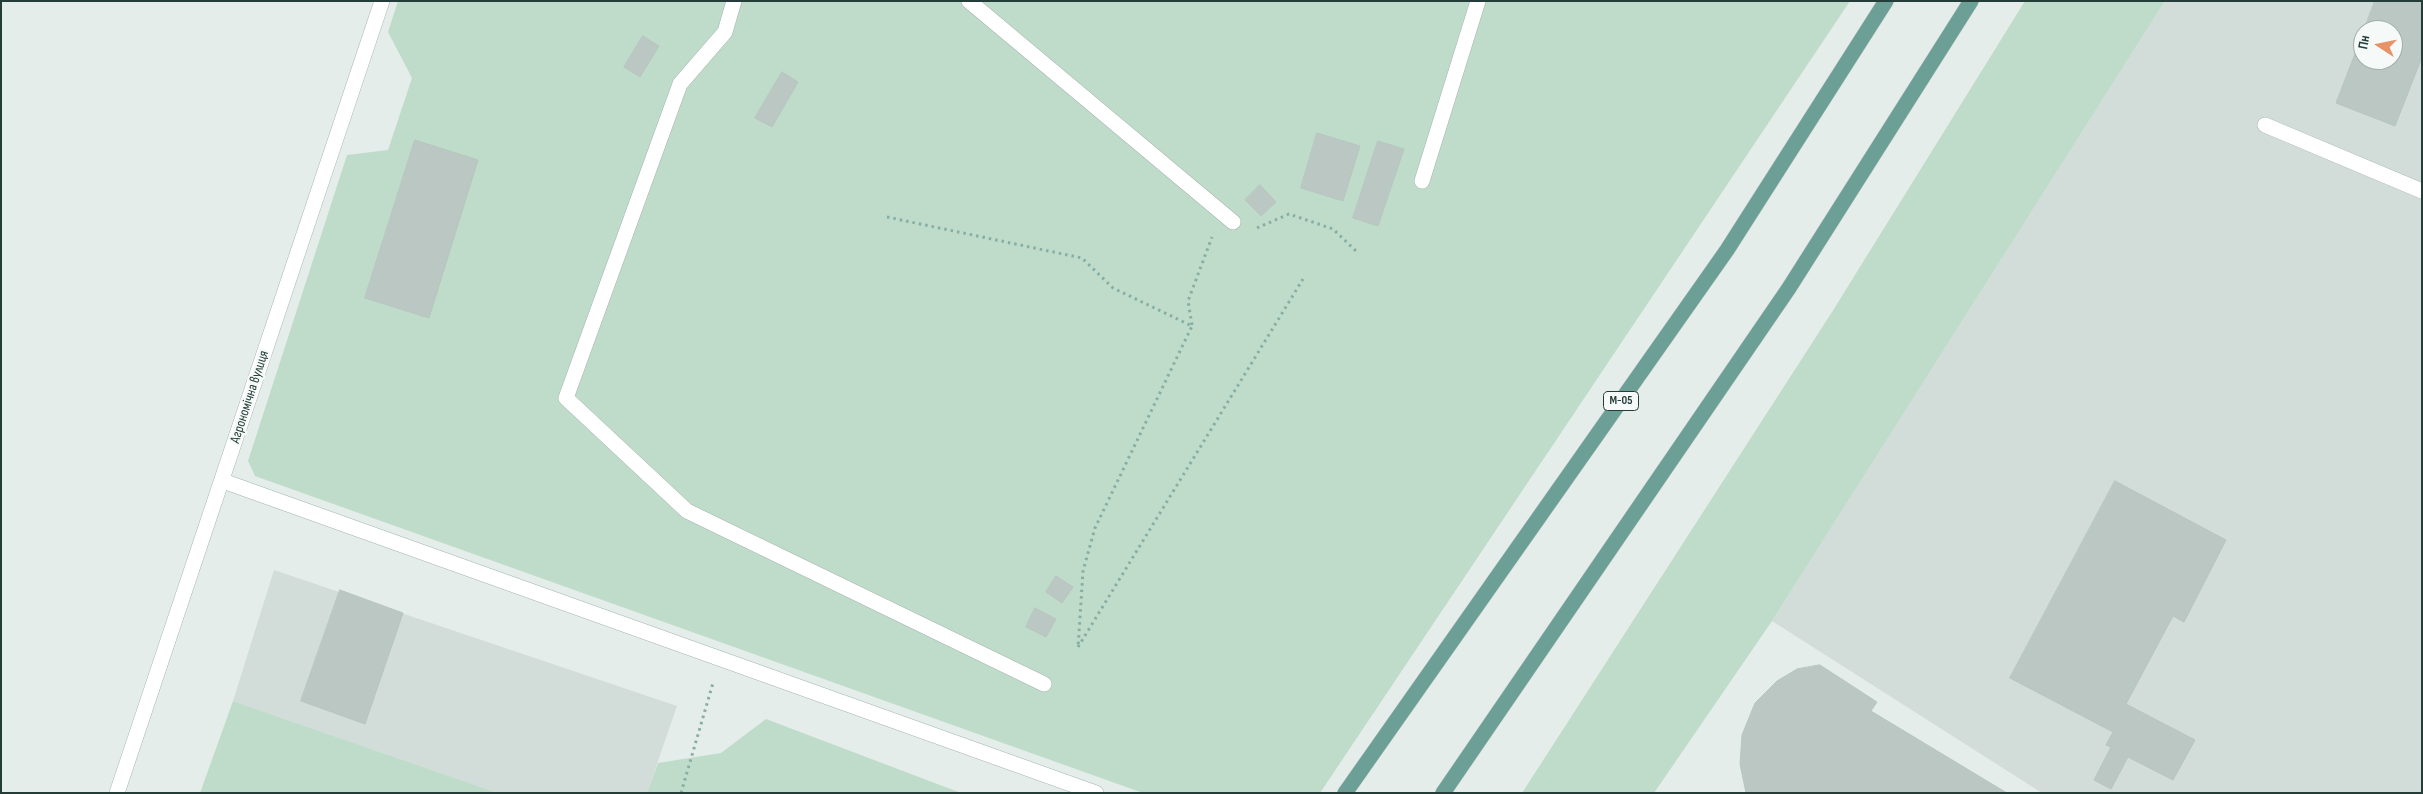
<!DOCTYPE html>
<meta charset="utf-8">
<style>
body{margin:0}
#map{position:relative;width:2423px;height:794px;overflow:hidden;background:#e4edea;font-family:"Sofia Sans Condensed",sans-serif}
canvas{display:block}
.frame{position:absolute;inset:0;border:2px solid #253d39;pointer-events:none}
.north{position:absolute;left:2353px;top:20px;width:50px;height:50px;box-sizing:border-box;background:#f5f9f7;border:1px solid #a2aeab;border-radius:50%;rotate:281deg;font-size:14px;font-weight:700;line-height:20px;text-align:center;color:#253d39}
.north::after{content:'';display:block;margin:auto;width:18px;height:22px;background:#e89367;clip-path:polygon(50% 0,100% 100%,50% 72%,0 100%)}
</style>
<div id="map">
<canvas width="2423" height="794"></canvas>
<div class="frame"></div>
<div class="north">Пн</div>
</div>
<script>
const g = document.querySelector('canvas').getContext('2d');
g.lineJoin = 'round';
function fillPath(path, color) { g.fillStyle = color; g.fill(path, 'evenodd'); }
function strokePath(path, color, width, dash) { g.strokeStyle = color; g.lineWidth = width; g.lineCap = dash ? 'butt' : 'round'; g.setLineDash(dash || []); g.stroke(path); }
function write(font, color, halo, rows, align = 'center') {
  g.font = font + ' "Sofia Sans Condensed",sans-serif'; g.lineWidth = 4.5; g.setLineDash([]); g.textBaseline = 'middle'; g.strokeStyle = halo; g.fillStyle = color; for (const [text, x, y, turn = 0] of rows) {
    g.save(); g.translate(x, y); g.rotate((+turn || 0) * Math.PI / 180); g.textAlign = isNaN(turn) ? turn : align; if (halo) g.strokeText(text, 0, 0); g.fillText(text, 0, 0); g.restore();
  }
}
const built = new Path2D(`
 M2165 1H2422V793H2042L1772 621ZM2363 30H2393V60H2363Z
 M274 570 677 706 647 793H498L233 701Z`);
const green = new Path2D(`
 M398 1H1850L1320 793H1143L255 476 248 461 347 155 388 150 412 78 388 32Z
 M2025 1H2165L1772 621 1654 793H1522L1832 312Z
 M233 701 498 793H200Z
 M766 719 961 793H647L658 763 721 753Z`);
const building = new Path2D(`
 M2375 1H2422V57L2395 126 2336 103 2363 33V60H2393V30H2364Z
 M643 36 659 46 640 77 624 67Z
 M782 72 798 82 772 127 755 118Z
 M1317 133 1360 146 1343 201 1301 188Z
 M415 140 478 160 429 318 365 298Z
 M1378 141 1404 149 1378 226 1353 218Z
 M1260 185 1276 202 1261 216 1245 200Z
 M2115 481 2226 540 2184 622 2173 616 2126 704 2195 740 2173 780 2128 757 2111 789 2094 780 2111 747 2106 745 2113 732 2010 678Z
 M1056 576 1073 587 1062 603 1046 592Z
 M340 590 403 613 365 724 301 701Z
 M1035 608 1056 619 1046 637 1026 627Z
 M1820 665 1877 702 1871 711 2007 793H1746L1740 764 1742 735 1755 703 1777 681 1797 669Z`);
const path = new Path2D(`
 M887 217 1082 258 1113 288 1192 326 1095 528 1083 571 1078 648
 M1257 228 1289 214 1333 229 1357 252
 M1192 325 1188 301 1212 237
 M1078 647 1303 279
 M681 793 713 683`);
const service = new Path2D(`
 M734 1 725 32 680 84 566 398 687 511 1044 684
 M969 1 1233 222
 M2265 125 2422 191
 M1422 181 1478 1`);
const minor = new Path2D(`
 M223 481 1096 793
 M117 793 382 1`);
const primary = new Path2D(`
 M1345 793 1727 250 1886 1
 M1443 793 1789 288 1971 1`);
const shields = [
 [1621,401,35]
];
const shieldNames = [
 ["М-05",1621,401]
];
const streetNames = [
 ["Агрономічна вулиця",250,397,-72]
];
fillPath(built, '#d2dcd9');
fillPath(green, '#bfdcca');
fillPath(building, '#bac7c3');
strokePath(building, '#b7c6c1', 1);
strokePath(service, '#a7b5b1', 16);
strokePath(minor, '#a7b5b1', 16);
strokePath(primary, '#c2c9c8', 16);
strokePath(path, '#87aea5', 3, [2.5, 4]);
strokePath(service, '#fff', 15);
strokePath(minor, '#fff', 15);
strokePath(primary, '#6c9f96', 15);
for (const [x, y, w] of shields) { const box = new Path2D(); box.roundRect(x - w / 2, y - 9.5, w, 19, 4); g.fillStyle = '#f5f9f7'; g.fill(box); strokePath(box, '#253d39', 1); }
write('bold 12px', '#253d39', null, shieldNames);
write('14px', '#253d39', '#f5f9f7', streetNames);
</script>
